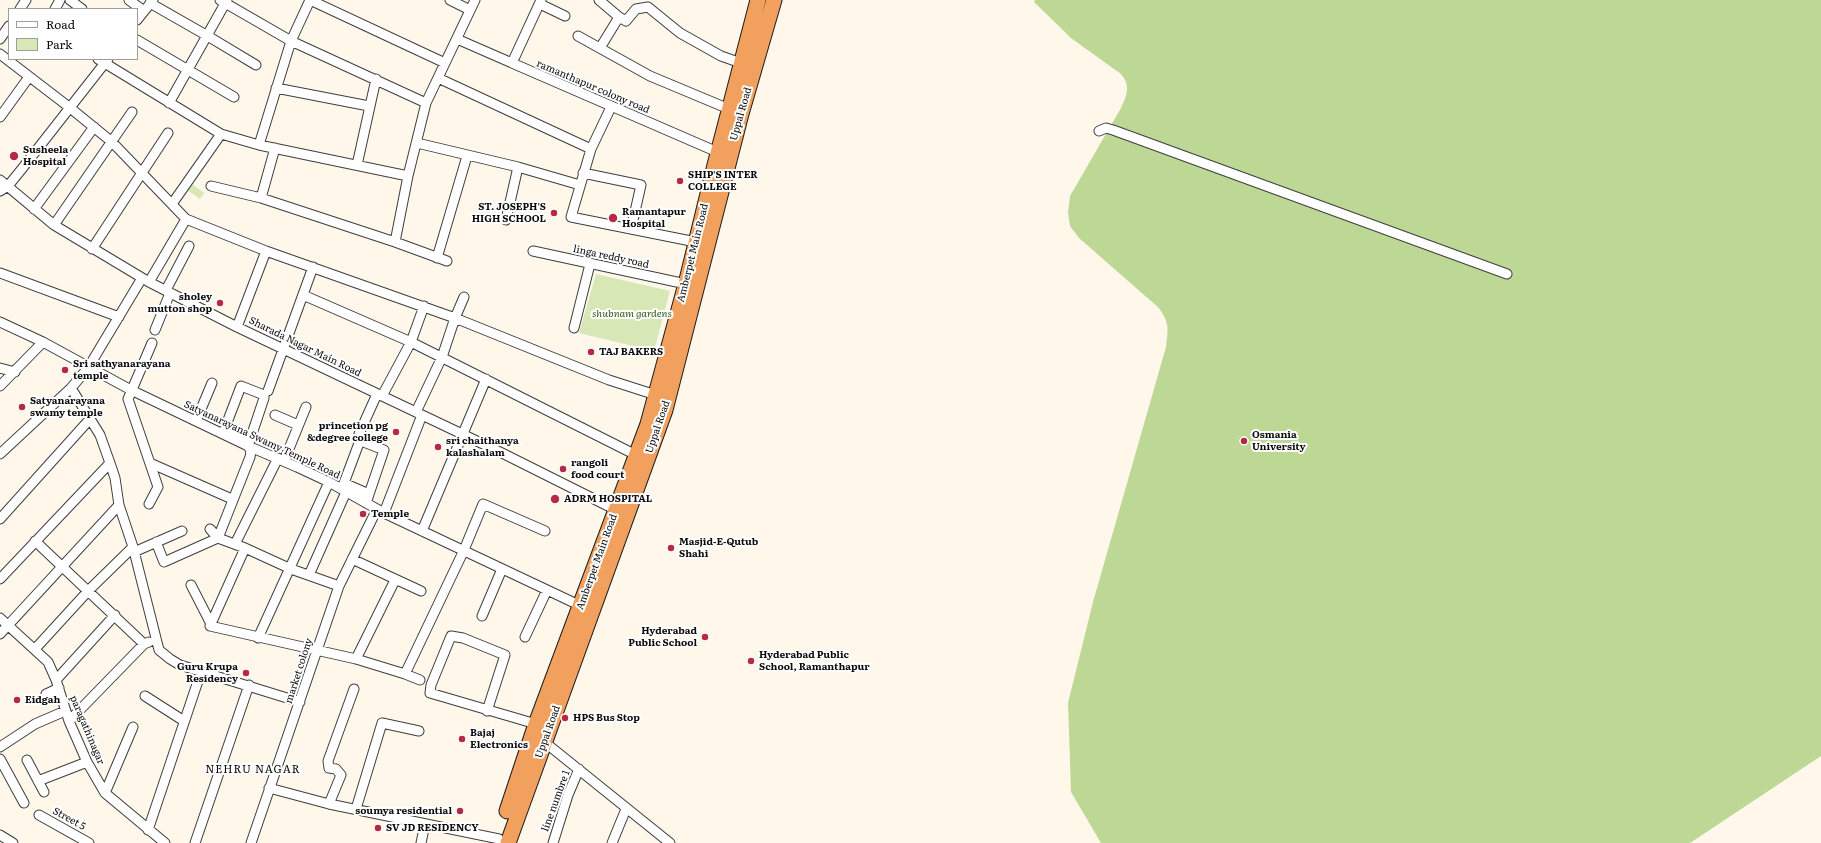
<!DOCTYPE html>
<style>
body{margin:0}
#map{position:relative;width:1821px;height:843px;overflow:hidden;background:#fef7ea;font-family:Literata,serif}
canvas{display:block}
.legend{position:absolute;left:8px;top:8px;width:130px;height:52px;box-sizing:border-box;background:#fff;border:1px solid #9d9d9d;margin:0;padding:5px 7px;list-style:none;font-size:12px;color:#0b0b0b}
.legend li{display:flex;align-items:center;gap:8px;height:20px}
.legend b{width:20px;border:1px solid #9d9d9d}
</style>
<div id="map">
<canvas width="1821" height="843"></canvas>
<ul class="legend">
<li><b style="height:5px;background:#fff"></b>Road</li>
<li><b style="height:11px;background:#d7e7b6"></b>Park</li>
</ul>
</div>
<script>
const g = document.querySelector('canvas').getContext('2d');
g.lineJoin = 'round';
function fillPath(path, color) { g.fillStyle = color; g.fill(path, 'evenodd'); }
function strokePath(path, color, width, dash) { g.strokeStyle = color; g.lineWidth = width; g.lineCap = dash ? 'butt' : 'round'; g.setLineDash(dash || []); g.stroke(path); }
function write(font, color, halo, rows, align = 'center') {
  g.font = font + ' Literata,serif'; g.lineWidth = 4; g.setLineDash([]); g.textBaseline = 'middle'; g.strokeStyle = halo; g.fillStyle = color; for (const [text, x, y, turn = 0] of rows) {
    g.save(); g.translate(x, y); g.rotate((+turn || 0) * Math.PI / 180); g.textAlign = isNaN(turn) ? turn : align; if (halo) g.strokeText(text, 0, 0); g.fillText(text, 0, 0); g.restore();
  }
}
const green = new Path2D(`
 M192 184 204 193 200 199 187 190Z
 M596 274 670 291 654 351 579 333Z`);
const forest = new Path2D(`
 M1035 0H1821V756L1690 843H1101L1071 792 1068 703 1093 602 1166 347C1168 329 1170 324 1159 308L1079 238 1070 226 1068 213 1070 196 1121 108C1127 95 1131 86 1121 74L1071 38 1034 2Z`);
const minor = new Path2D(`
 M70 0 82 9
 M129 0 144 11
 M220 0 291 41 426 103
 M310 0 445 63
 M450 0 470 10
 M541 0 512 63 722 154
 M599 0 619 17 600 48
 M150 3 206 35 256 65
 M540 4 565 16
 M20 9 26 0
 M55 9 60 0
 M619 17 626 21 636 9 648 7 680 33 721 56 741 63
 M137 20 153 0
 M578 36 650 76 729 109
 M0 39 9 26
 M457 39 512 63
 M137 40 234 97
 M0 54 69 107 112 142 186 219 266 251 455 318 609 380 659 396
 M98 59 221 134 259 145 408 176
 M438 78 591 149
 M276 88 369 106
 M169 103 227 0
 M611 107 591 149 571 217 696 242
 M0 117 29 77
 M1099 131 1106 128 1113 130 1507 274
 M417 143 518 167 580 185
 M259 145 291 41 310 0
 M357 165 376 79
 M583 173 641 185 631 229
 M0 180 54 225 149 282 237 327 502 453 616 510
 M211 186 261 198 395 242 447 261
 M0 191 8 186 21 170 108 59
 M261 198 275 148
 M172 204 221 134
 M34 209 94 127
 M506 220 518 167
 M54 225 132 112
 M395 242 408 176 426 103 475 0
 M92 249 168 133
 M533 251 686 284
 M437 258 467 156
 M0 273 119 317
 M142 278 88 368 71 388 100 435 110 463 115 478 119 505 133 547 159 650 170 659 180 665 300 702
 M149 282 186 219
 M166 290 189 246
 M303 295 411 342 636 455
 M0 322 43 342 131 390 248 446 297 467 329 482 384 513 581 606
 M237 327 266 251
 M574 328 590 264
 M155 330 170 293
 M0 368 15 372
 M0 386 43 342
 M268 391 313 267
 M382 396 411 342 424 306
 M416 412 442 357 455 318 464 297
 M275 415 298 425
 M196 421 212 383
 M359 434 377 394
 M250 437 225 428 241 386 264 395V398L248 446 251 451 250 457 218 538 245 548 291 569 339 586
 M0 454 71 388
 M284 461 306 407
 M150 463 232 499
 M366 503 384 450 361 441 359 443 344 483 369 494
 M149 504 158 487 128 399 152 343
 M384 513 422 415
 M0 519 90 419
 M422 531 486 379
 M35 541 144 644
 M156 542 164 562 218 538 210 529
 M235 544 278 458
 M245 548 210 626 356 659 405 674 464 550 483 504 545 531
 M134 552 182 531
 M352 559 421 591
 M309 575 346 492
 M0 579 110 463
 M191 585 211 624
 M482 616 502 569
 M0 618 48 662 56 680 69 721 87 762 105 793 165 843
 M0 634 119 505
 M525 637 547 590
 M258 638 329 482
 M35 649 89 590 133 547
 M356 659 395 580
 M405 674 420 680
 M56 680 115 615
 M46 694 59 688
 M145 696 184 721
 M487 711 505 655 463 638 451 636 431 685 430 693 536 724
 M69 721 144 644 149 642
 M542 740 670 843
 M0 747 35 724 65 711
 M0 759 24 803
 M27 760 44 792
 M38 781 87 762
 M269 788 329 804 499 839
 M105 793 133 727
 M329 804 341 775 336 769 329 768 328 761 354 689
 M356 809 382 723 419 731
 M39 815 89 843
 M148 830 201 672
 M0 835 13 843
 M195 843 249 685
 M251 843 339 586 377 509
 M421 843 425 824
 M553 843 568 795 579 769
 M612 843 626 809`);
const trunk = new Path2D(`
 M507 811 536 724 648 424 686 284 715 165 758 0
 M508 843 665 410 741 114 774 0`);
const markers = [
 [14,156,5,"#b52946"],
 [680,181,4,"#b52946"],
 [554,213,4,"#b52946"],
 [613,218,5,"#b52946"],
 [220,303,4,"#b52946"],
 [591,352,4,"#b52946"],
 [65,370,4,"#b52946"],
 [22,407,4,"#b52946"],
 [396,432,4,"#b52946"],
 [1244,441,4,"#b52946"],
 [438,447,4,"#b52946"],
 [563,469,4,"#b52946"],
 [555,499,5,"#b52946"],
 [363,514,4,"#b52946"],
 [671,548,4,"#b52946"],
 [705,637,4,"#b52946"],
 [751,661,4,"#b52946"],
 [246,673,4,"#b52946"],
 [17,700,4,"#b52946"],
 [565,718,4,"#b52946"],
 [462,739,4,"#b52946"],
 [460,811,4,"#b52946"],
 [378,828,4,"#b52946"]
];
const streetNames = [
 ["ramanthapur colony road",593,87,23],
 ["Uppal Road",741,114,-74],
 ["Amberpet Main Road",693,253,-76],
 ["linga reddy road",611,257,12],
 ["Sharada Nagar Main Road",305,347,26],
 ["Uppal Road",658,427,-71],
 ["Satyanarayana Swamy Temple Road",262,440,25],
 ["Amberpet Main Road",597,562,-70],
 ["market colony",299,671,-72],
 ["paragathinagar",87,730,67],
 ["Uppal Road",548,732,-70],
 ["line numbre 1",556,801,-70],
 ["Street 5",69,819,29]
];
const poiNames = [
 ["Susheela",23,150],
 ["Hospital",23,162],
 ["SHIP'S INTER",688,175],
 ["COLLEGE",688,187],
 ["ST. JOSEPH'S",546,207,"right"],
 ["HIGH SCHOOL",546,219,"right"],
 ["Ramantapur",622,212],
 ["Hospital",622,224],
 ["sholey",212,297,"right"],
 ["mutton shop",212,309,"right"],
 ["TAJ BAKERS",599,352],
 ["Sri sathyanarayana",73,364],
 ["temple",73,376],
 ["Satyanarayana",30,401],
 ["swamy temple",30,413],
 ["princetion pg",388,426,"right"],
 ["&degree college",388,438,"right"],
 ["Osmania",1252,435],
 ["University",1252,447],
 ["sri chaithanya",446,441],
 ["kalashalam",446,453],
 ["rangoli",571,463],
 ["food court",571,475],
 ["ADRM HOSPITAL",564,499],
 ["Temple",371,514],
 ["Masjid-E-Qutub",679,542],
 ["Shahi",679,554],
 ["Hyderabad",697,631,"right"],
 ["Public School",697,643,"right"],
 ["Hyderabad Public",759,655],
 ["School, Ramanthapur",759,667],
 ["Guru Krupa",238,667,"right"],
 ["Residency",238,679,"right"],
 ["Eidgah",25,700],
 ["HPS Bus Stop",573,718],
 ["Bajaj",470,733],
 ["Electronics",470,745],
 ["soumya residential",452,811,"right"],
 ["SV JD RESIDENCY",386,828]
];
const parkNames = [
 ["shubnam gardens",632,314]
];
const neighbourhoodNames = [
 ["NEHRU NAGAR",253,770]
];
fillPath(green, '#d7e7b6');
fillPath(forest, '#bdd795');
strokePath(minor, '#3e3e3e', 11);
strokePath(trunk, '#1c1c1c', 17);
strokePath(minor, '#fff', 9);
strokePath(trunk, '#f2a05e', 15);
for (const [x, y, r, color] of markers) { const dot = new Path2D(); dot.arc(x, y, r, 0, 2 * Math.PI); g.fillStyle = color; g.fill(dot); strokePath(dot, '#fff', 1.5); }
write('10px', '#0b0b0b', '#fff', streetNames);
write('bold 10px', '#0b0b0b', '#fff', poiNames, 'left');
write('italic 10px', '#36601e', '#fff', parkNames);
g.letterSpacing = '1px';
write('11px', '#0b0b0b', '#fff', neighbourhoodNames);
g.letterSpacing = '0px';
</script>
